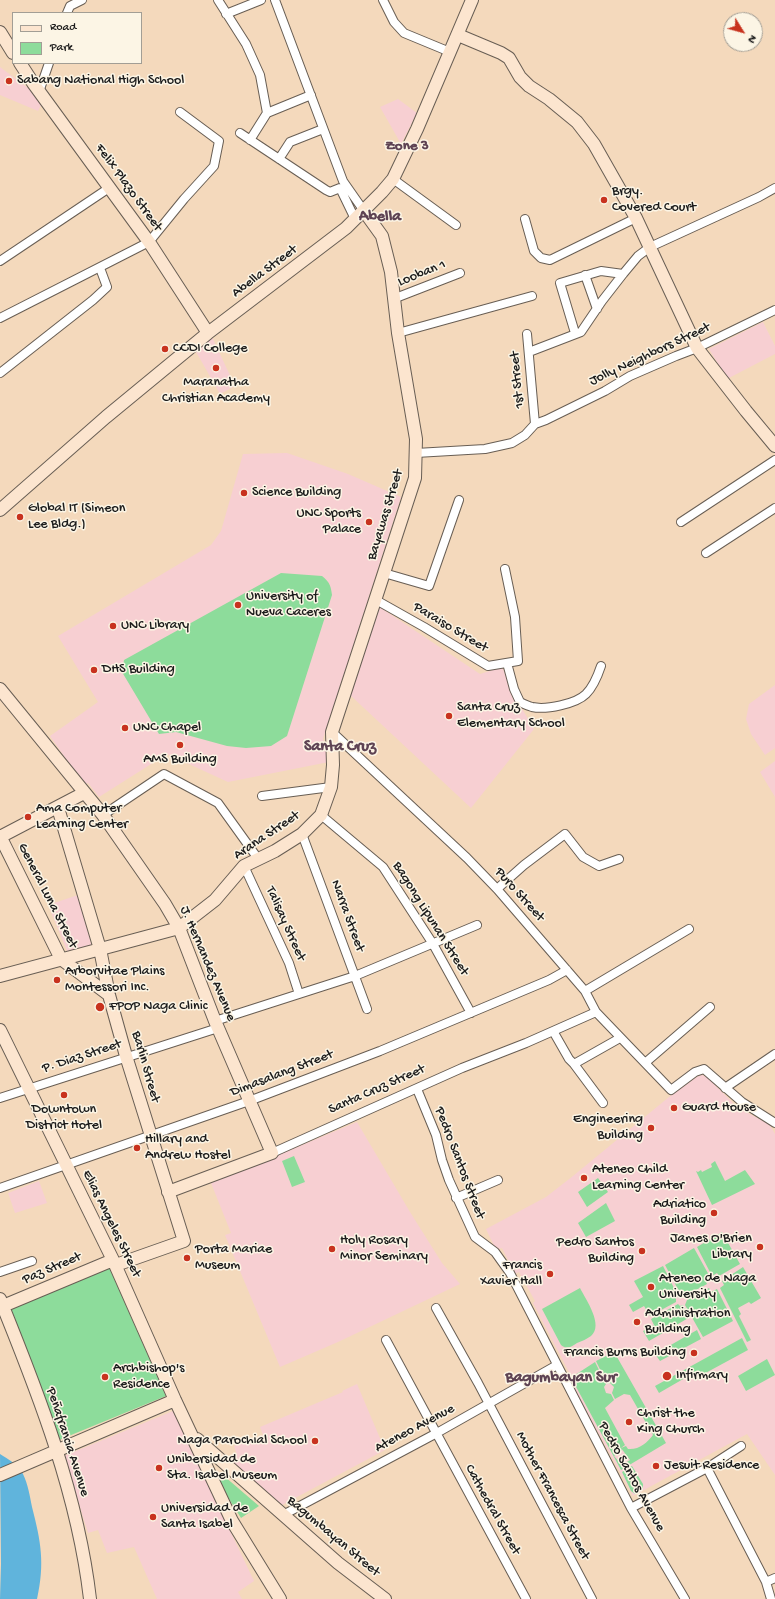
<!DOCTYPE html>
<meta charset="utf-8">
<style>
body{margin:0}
#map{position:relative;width:775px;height:1599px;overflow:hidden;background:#f4d9bc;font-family:"Gochi Hand",sans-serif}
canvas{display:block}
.legend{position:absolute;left:12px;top:12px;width:130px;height:52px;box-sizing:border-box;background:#fcf5e5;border:1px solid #a29e95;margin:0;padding:5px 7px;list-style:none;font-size:12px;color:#1c1c1c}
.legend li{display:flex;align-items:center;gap:8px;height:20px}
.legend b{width:20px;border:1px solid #a29e95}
.north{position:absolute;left:723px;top:12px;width:40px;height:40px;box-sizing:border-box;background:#fcf5e5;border:1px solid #a29e95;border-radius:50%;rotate:127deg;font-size:11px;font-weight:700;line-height:16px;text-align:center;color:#1c1c1c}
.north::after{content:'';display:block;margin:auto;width:14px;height:18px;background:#c8321e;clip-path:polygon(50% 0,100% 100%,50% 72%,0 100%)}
</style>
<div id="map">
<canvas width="775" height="1599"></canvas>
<ul class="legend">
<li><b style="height:5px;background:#fce5cf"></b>Road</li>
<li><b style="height:11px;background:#8ddc9b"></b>Park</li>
</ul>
<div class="north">N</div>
</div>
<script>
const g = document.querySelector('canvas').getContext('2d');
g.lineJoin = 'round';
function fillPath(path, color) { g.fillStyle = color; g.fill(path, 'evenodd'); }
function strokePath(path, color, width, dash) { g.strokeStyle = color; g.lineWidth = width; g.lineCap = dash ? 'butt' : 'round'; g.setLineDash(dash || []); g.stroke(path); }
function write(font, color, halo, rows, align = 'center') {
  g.font = font + ' "Gochi Hand",sans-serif'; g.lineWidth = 3; g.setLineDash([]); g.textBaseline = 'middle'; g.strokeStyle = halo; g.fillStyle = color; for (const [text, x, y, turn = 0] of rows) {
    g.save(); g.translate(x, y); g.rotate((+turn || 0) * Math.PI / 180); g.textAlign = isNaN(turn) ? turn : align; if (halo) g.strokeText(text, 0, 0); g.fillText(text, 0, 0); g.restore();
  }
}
const built = new Path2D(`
 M0 67 44 100 38 111 0 95Z
 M398 99 417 113 401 144 380 107Z
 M763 322 775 346V354L727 379 709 349Z
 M212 337 235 386 220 394 195 350Z
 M287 453 348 474 401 497 323 739 328 749 329 762 228 782 167 754 99 797 88 783 84 785 50 736 98 702 58 636 211 545 221 531 243 454Z
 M378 606 480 674 502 667 518 702 534 729 471 808 349 694Z
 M775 685V748L765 755 751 734 746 719 749 704Z
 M775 761V797L760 772Z
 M78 895 92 947 68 953 48 905Z
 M702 1075 707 1077 738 1108 769 1124 775 1134V1475L747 1434 633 1496 567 1376 570 1374 533 1303 535 1301 519 1272 515 1274 502 1248 496 1250 486 1229 546 1197 573 1176 669 1097 698 1076Z
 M357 1122 410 1212 442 1263 460 1284 338 1342 280 1367 225 1235 231 1233 211 1183Z
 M39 1181 47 1203 15 1213 8 1193Z
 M357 1384 385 1450 282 1505 231 1463 237 1455 234 1446 263 1435 260 1427 343 1392 342 1391Z
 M173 1411 254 1581 238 1592 242 1599H157L134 1547 107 1553 98 1530 88 1533 64 1456Z`);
const green = new Path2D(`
 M281 573 322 576C330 582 331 587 332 595L287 736 271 746 246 748 227 746 176 732 159 734 122 672 124 660Z
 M294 1156 305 1182 292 1187 282 1161Z
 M715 1161 725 1181 745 1170 755 1184 712 1205 696 1171 698 1172 701 1170 702 1172 712 1167 711 1164Z
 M598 1178 608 1192 587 1207 578 1192Z
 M606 1203 615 1221 586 1237 578 1223Z
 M722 1232 740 1264 719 1276 717 1273 712 1276 697 1247Z
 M694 1248 710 1277 705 1279 707 1284 685 1296 681 1295 665 1265Z
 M663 1266 678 1296 676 1298V1302L650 1316 644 1306 633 1312 629 1305 643 1297 634 1281Z
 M109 1267 166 1396 59 1440 11 1308Z
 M743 1267 761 1298 751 1304 749 1302 738 1308 741 1314 739 1316 751 1340 747 1342 720 1288 724 1285 722 1281Z
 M580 1288C586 1300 604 1325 591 1336 587 1339 582 1341 577 1343 571 1347 567 1350 561 1345L542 1309Z
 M709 1288 711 1292 717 1289 733 1321 703 1337 685 1305 687 1300Z
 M678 1304 680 1306 683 1305 690 1317 649 1341 643 1331 654 1325 651 1319Z
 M697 1330 701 1339 660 1361 655 1354Z
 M742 1338 748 1350 700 1376 697 1371 659 1393 655 1386Z
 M608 1355 617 1357 666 1443 621 1470 574 1383 575 1375 595 1362 606 1384 604 1387 606 1393 611 1394 614 1400 605 1408 625 1445 621 1448 622 1450 614 1456 622 1465 630 1460 621 1448 626 1446 628 1449C639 1450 647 1443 653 1435L630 1395 624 1394 615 1399 612 1393 614 1387 610 1383 607 1384 596 1361Z
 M767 1359 775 1375 746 1391 738 1376Z
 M632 1466 643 1484V1488L635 1494 631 1491 622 1472Z
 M224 1476 259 1506 241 1518 217 1480Z`);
const water = new Path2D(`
 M0 1454C8 1459 19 1465 23 1474 28 1484 30 1497 32 1507 41 1542 45 1563 37 1599H0L1 1564Z`);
const street = new Path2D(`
 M218 0 246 44 260 75 267 113 250 140
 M275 0 343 181 364 211
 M383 0 394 22 404 33 450 52
 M67 13 70 6 82 0
 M226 14 261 0
 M39 92 49 63
 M267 113 311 95
 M240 133 326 190 330 192 340 188 355 219
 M279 159 290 142 323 129
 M393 179 456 225
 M525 219 534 251 541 258 550 260 636 218
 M0 261 109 188
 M585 275 597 309
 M393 299 460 273
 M0 318 149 242 184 199 214 166 219 141 180 112
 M398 333 532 296
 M575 333 560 283 601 271 623 274
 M527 334 535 424
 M529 352 581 332 602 301 623 274 638 256 650 247 759 197 775 188
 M0 373 93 300 107 287 100 268
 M416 453 485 449 512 443 525 435 535 424 546 420 605 391 630 376 676 356 697 348 775 310
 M681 522 775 460
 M706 553 775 508
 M384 573 429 586 459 500
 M376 600 424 627 488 666 518 661 515 617 505 569
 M507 663 514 689 520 702C524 704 528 706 532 707 546 710 576 704 586 694 593 687 598 675 601 666
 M332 732 467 858 497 889 585 991 596 1012 671 1090 695 1072 704 1069 742 1102 775 1123
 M262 796 331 787
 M103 815 164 774 218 803 259 860
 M321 815 383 867 433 944 471 1013
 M302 834 367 1009
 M244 866 289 963 299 994
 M497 889 524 865 565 834 583 857 599 866 619 859
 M585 991 689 929
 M215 1021 355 976 477 925
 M553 1031 569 1059 574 1064
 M645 1063 710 1007
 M725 1088 775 1054
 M417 1089 436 1135 442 1160 449 1180 475 1237 495 1252 510 1273 631 1508 685 1599
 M0 1098 218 1028
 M603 1103 574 1064 620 1038
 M272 1153 462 1068 526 1043 596 1012
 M0 1188 249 1101 380 1051 549 980 567 970
 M456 1198 498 1180
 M0 1272 32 1261
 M436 1308 478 1383 592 1599
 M386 1340 526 1599
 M707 1468 766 1582 771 1599
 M631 1508 707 1468 741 1446
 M283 1515 435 1434 557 1365
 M766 1582 775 1578`);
const secondary = new Path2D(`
 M0 32 13 53
 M458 35 501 53 509 58 520 77 529 86 549 99 577 122 594 144 636 218 697 348 746 411 775 446
 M20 63 33 83 149 242 208 333
 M0 510 106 417 208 333 346 228 382 192 393 179 417 129 472 0
 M0 689 103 815 165 904 179 928 215 1021 272 1153 168 1192
 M58 808 100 949 109 995 126 1056 184 1241 116 1265
 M0 836 61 959 109 995
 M0 837 84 793
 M0 976 179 928 215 900 244 866 275 851 302 834 321 815 331 787 333 765 332 732 415 478 416 439 398 333 391 272 382 236 364 211
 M0 1030 113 1260 175 1400 232 1521 280 1599
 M0 1299C39 1395 78 1495 90 1599
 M3 1306 113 1260
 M197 1439 338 1563 385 1599
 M0 1475 175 1400`);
const markers = [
 [9,81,4,"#c8321e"],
 [604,200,4,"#c8321e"],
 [165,349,4,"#c8321e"],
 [216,368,4,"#c8321e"],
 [244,493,4,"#c8321e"],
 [20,517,4,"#c8321e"],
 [369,522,4,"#c8321e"],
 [238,605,4,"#c8321e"],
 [113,626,4,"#c8321e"],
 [94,670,4,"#c8321e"],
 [449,716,4,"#c8321e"],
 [125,728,4,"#c8321e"],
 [180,745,4,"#c8321e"],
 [28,817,4,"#c8321e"],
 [57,980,4,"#c8321e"],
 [100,1007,5,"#c8321e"],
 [64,1095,4,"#c8321e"],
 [674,1108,4,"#c8321e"],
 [651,1128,4,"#c8321e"],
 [137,1148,4,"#c8321e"],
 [584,1178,4,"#c8321e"],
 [714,1213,4,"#c8321e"],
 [760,1247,4,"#c8321e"],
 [332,1249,4,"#c8321e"],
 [642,1251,4,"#c8321e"],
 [187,1258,4,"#c8321e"],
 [550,1274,4,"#c8321e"],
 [651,1287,4,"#c8321e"],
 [637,1322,4,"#c8321e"],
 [694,1353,4,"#c8321e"],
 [667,1376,5,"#c8321e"],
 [105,1377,4,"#c8321e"],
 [629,1422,4,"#c8321e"],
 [315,1441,4,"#c8321e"],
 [656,1466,4,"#c8321e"],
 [159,1468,4,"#c8321e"],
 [153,1517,4,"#c8321e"]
];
const poiNames = [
 ["Sabang National High School",17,81],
 ["Brgy.",612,192],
 ["Covered Court",612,208],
 ["CCDI College",173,349],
 ["Maranatha",216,383,"center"],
 ["Christian Academy",216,399,"center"],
 ["Science Building",252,493],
 ["Global IT (Simeon",28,509],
 ["Lee Bldg.)",28,525],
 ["UNC Sports",361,514,"right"],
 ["Palace",361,530,"right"],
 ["University of",246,597],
 ["Nueva Caceres",246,613],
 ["UNC Library",121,626],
 ["DHS Building",102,670],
 ["Santa Cruz",457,708],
 ["Elementary School",457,724],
 ["UNC Chapel",133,728],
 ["AMS Building",180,760,"center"],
 ["Ama Computer",36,809],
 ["Learning Center",36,825],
 ["Arborvitae Plains",65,972],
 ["Montessori Inc.",65,988],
 ["FPOP Naga Clinic",109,1007],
 ["Guard House",682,1108],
 ["Downtown",64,1110,"center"],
 ["District Hotel",64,1126,"center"],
 ["Engineering",643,1120,"right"],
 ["Building",643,1136,"right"],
 ["Hillary and",145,1140],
 ["Andrew Hostel",145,1156],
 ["Ateneo Child",592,1170],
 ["Learning Center",592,1186],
 ["Adriatico",706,1205,"right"],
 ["Building",706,1221,"right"],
 ["James O'Brien",752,1239,"right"],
 ["Library",752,1255,"right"],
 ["Holy Rosary",340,1241],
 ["Minor Seminary",340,1257],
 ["Pedro Santos",634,1243,"right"],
 ["Building",634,1259,"right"],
 ["Porta Mariae",195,1250],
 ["Museum",195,1266],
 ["Francis",542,1266,"right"],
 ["Xavier Hall",542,1282,"right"],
 ["Ateneo de Naga",659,1279],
 ["University",659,1295],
 ["Administration",645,1314],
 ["Building",645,1330],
 ["Francis Burns Building",686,1353,"right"],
 ["Archbishop's",113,1369],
 ["Residence",113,1385],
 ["Infirmary",676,1376],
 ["Christ the",637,1414],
 ["King Church",637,1430],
 ["Naga Parochial School",307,1441,"right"],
 ["Unibersidad de",167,1460],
 ["Sta. Isabel Museum",167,1476],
 ["Jesuit Residence",664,1466],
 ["Universidad de",161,1509],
 ["Santa Isabel",161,1525]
];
const streetNames = [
 ["Felix Plazo Street",128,188,54],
 ["Abella Street",265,272,-37],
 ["Looban 1",422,274,-22],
 ["Jolly Neighbors Street",650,355,-25],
 ["1st Street",518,380,-95],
 ["Bayawas Street",386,515,-73],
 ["Paraiso Street",450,628,31],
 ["Arana Street",267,836,-34],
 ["Puro Street",519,895,48],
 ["General Luna Street",47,896,63],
 ["Narra Street",347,916,70],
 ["Bagong Lipunan Street",430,919,58],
 ["Talisay Street",285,924,66],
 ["J. Hernandez Avenue",207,964,67],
 ["P. Diaz Street",82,1057,-18],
 ["Barlin Street",145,1067,74],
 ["Dimasalang Street",282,1074,-21],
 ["Santa Cruz Street",377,1090,-24],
 ["Pedro Santos Street",459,1163,69],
 ["Elias Angeles Street",111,1224,64],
 ["Paz Street",52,1269,-23],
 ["Ateneo Avenue",415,1429,-28],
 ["Peñafrancia Avenue",67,1442,72],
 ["Pedro Santos Avenue",631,1477,61],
 ["Mother Francesca Street",552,1496,62],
 ["Cathedral Street",492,1510,61],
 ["Bagumbayan Street",333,1537,40]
];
const neighbourhoodNames = [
 ["Zone 3",407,147]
];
const quarterNames = [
 ["Abella",380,218],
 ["Santa Cruz",340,748],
 ["Bagumbayan Sur",561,1379]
];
fillPath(built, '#f7cfd2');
fillPath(green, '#8ddc9b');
fillPath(water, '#60b4dc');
strokePath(street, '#685e54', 10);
strokePath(secondary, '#685e54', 14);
strokePath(street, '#fff', 8);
strokePath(secondary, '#fce5cf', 12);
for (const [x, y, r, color] of markers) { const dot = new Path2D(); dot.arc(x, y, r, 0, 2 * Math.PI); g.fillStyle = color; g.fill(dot); strokePath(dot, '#fcf5e5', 1.5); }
write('14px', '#1c1c1c', '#fcf5e5', poiNames, 'left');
write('14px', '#1c1c1c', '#fcf5e5', streetNames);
write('bold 15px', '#5e4353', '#fcf5e5', neighbourhoodNames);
write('bold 16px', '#5e4353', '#fcf5e5', quarterNames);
</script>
